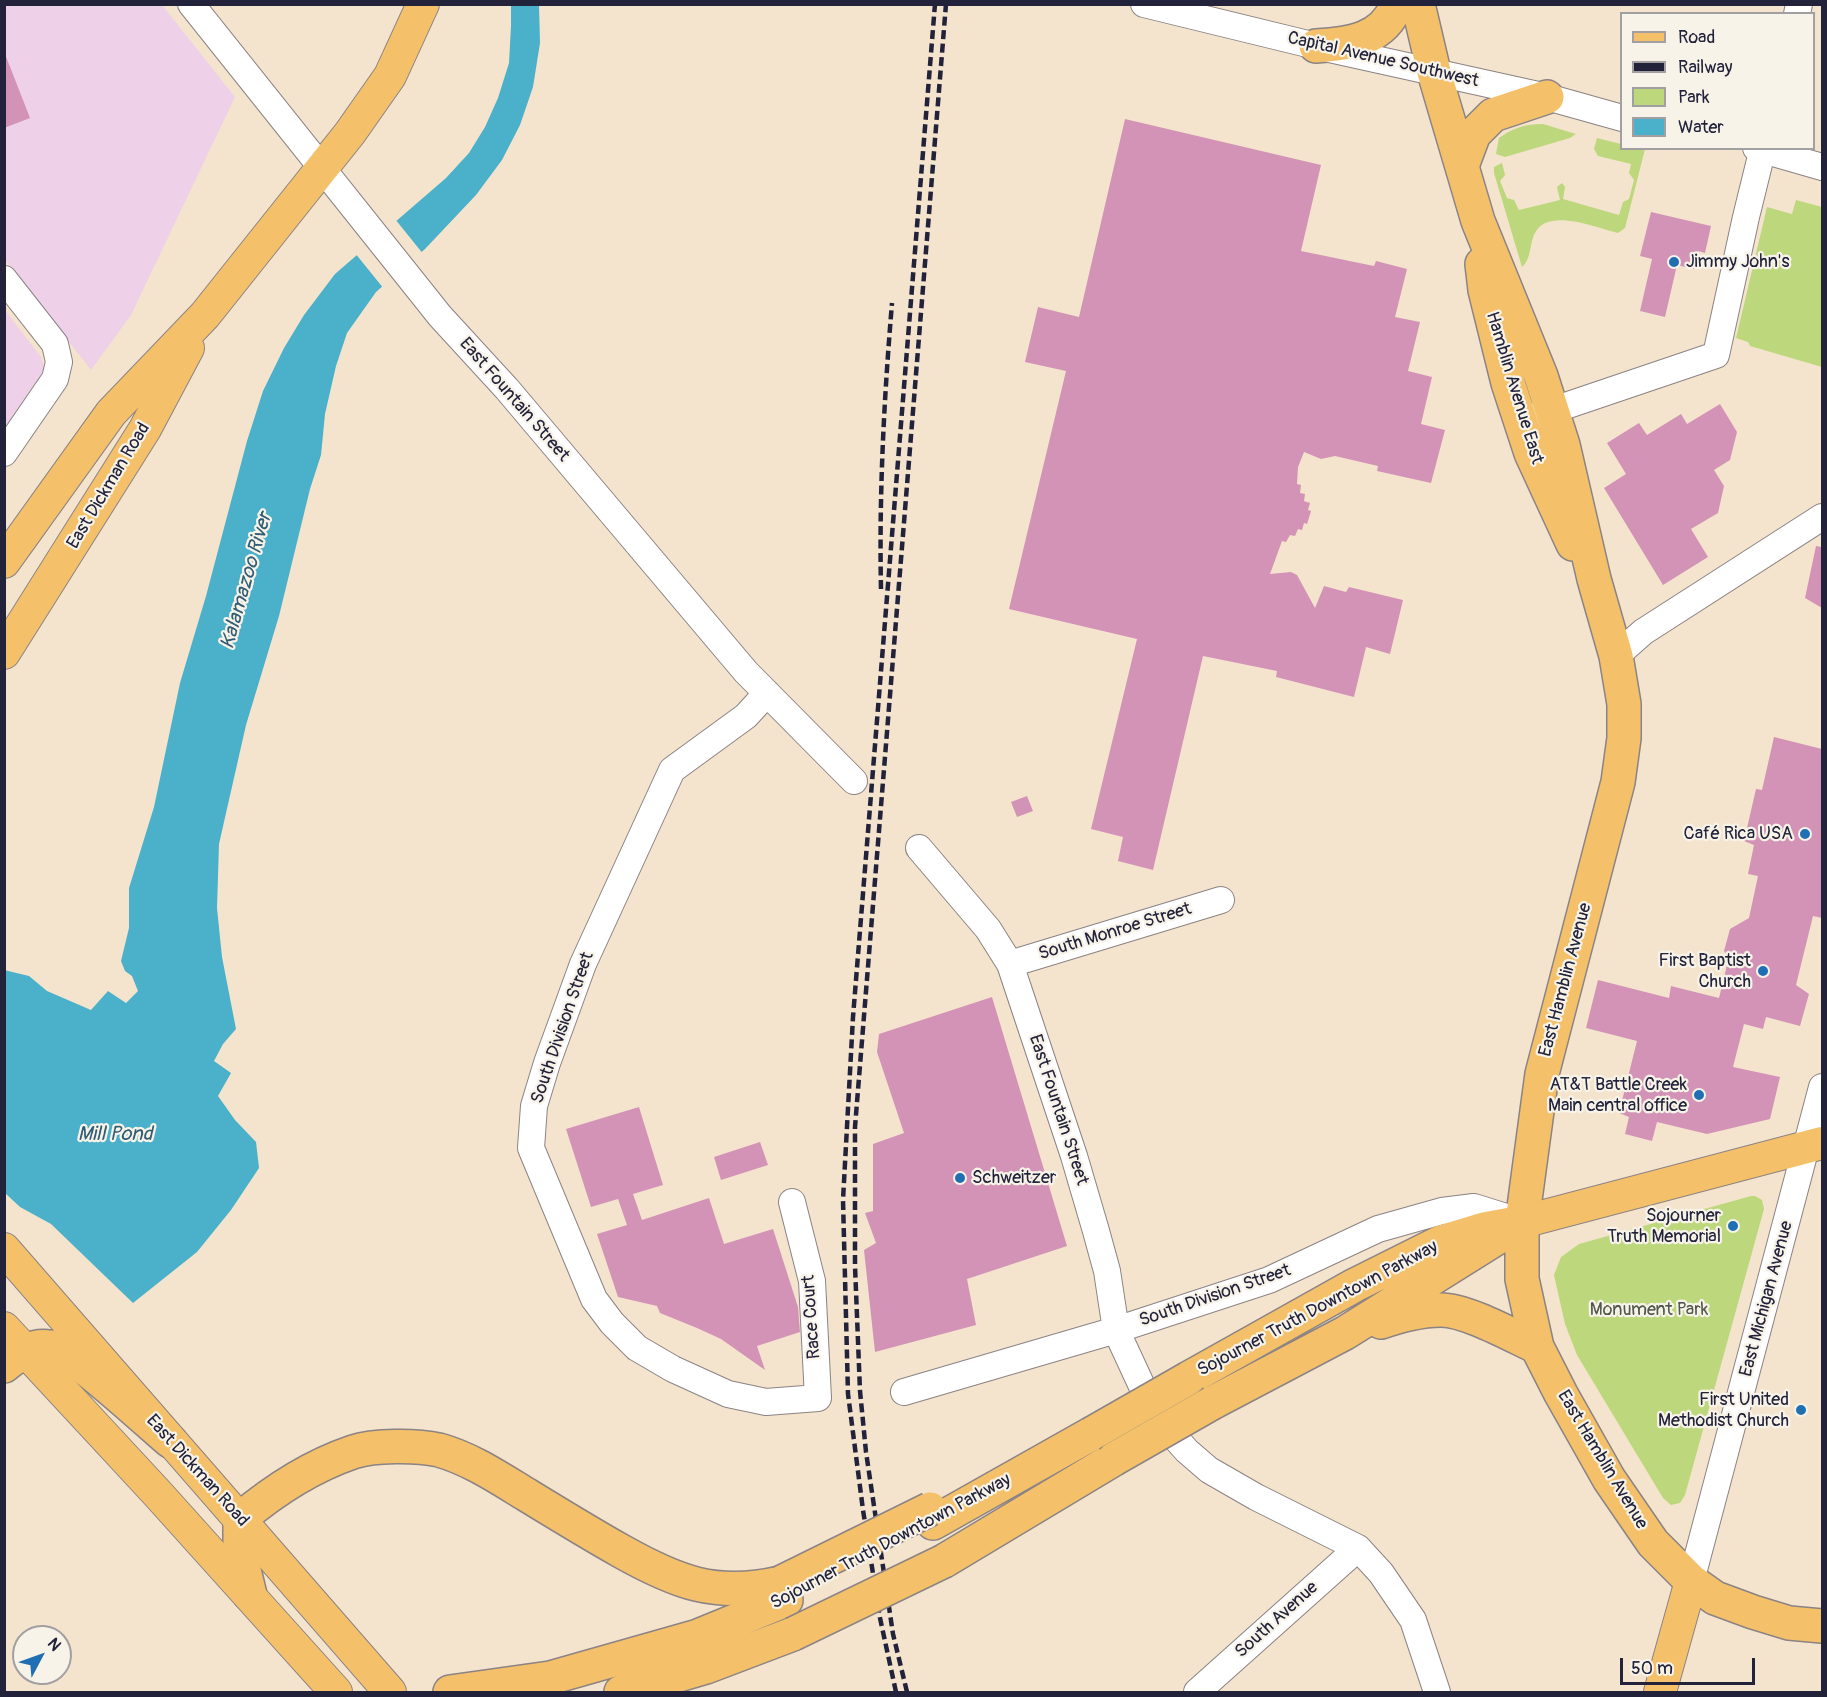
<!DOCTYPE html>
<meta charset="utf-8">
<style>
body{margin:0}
#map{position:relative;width:1827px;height:1697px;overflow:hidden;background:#f4e4cd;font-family:Pangolin,sans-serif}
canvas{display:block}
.frame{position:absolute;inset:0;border:6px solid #22223b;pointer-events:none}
.legend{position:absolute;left:1620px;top:12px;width:195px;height:138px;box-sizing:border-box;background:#f7f3e8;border:2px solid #a29fa3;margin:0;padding:8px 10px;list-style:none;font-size:18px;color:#22223b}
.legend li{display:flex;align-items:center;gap:12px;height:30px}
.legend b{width:30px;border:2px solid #a29fa3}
.north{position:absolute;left:12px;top:1625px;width:60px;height:60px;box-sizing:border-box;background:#f7f3e8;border:2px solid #a29fa3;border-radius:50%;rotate:49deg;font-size:16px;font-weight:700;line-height:24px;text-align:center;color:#22223b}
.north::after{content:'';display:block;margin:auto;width:21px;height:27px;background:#1f6fb2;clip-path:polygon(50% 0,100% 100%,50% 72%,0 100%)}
.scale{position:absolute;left:1620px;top:1658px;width:135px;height:27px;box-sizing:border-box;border:3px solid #22223b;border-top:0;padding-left:8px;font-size:18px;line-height:21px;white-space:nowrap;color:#22223b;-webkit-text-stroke:4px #f7f3e8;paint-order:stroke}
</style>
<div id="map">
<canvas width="1827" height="1697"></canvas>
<div class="frame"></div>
<ul class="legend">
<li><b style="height:8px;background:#f4c16a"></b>Road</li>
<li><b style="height:8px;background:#22223b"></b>Railway</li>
<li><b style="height:16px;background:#bdd77c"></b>Park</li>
<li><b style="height:16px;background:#4bb0ca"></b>Water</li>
</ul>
<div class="north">N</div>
<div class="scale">50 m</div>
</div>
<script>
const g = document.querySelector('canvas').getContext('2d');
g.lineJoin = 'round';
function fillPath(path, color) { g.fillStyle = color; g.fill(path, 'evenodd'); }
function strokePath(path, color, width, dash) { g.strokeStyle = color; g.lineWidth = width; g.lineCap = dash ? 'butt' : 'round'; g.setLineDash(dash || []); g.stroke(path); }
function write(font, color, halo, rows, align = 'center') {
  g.font = font + ' Pangolin,sans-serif'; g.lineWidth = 4.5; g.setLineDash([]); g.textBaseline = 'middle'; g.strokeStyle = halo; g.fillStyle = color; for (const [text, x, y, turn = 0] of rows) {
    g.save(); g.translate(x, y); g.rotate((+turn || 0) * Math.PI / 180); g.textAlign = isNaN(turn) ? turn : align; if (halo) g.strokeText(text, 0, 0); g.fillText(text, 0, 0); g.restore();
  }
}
const built = new Path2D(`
 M5 5H162L235 97 131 315 91 370 5 260Z
 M5 310 41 357 45 370 44 375 5 434Z`);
const green = new Path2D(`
 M1543 124 1576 134 1570 138 1505 157 1496 154 1499 138C1513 128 1525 124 1543 124Z
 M1597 138 1621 144 1622 148 1645 149 1625 228 1618 233C1597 228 1548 207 1535 233 1529 244 1532 258 1522 267L1494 173V167L1502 163 1505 175 1500 181 1507 198 1514 200 1519 210 1560 200 1557 187 1562 183 1565 187 1563 199 1619 215 1623 202 1629 199 1634 180 1629 173 1631 164 1598 156 1594 149Z
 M1796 200 1822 207V367L1750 346 1748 342 1736 338 1767 207 1792 214Z
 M1751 1196H1755L1762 1200 1764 1209 1685 1495 1680 1503 1671 1505 1663 1498 1577 1355 1565 1324 1554 1275 1561 1257 1579 1244Z`);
const water = new Path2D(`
 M511 5H539L540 43 533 87 520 125 502 160 476 195 425 249 376 292 347 333 336 366 325 414 321 455 310 489 279 616 246 725 219 844 217 908 222 957 236 1029 223 1044 214 1061 231 1073 218 1096 235 1120 256 1142 259 1168 231 1210 197 1252 133 1303 51 1224 20 1207 5 1193 4 970 29 976 47 991 91 1010 108 991 126 1003 138 991 132 976 125 971 121 961 129 928V888L154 807 180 683 206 596 247 441 263 391 284 348 304 315 335 274 446 178 469 153 485 127 498 98 509 63 511 26Z`);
const pier = new Path2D(`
 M395 219 424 255 384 289 355 253Z`);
const building = new Path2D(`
 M5 54 30 118 4 128V55Z
 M1125 119 1321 165 1301 251 1374 266 1376 261 1407 269 1395 317 1420 322 1408 371 1432 377 1421 424 1445 430 1431 483 1377 471 1378 466 1335 456 1321 459 1304 452 1298 467 1297 484 1301 485 1300 493 1305 494 1304 501 1310 503 1308 510 1311 511 1307 524 1304 523 1302 530 1298 529 1295 536 1290 535 1286 542 1282 541 1270 574 1291 572 1297 575 1315 608 1324 586 1346 592 1349 587 1403 600 1390 654 1366 647 1354 697 1276 677 1277 671 1203 656 1153 870 1118 861 1123 837 1091 829 1137 639 1009 609 1066 371 1025 362 1038 307 1079 317Z
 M1651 212 1711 226 1705 253 1698 251 1694 269 1677 265 1665 317 1640 311 1652 259 1640 256Z
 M1720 404 1737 432 1730 460 1714 470 1724 486 1718 513 1691 529 1708 557 1663 585 1604 488 1626 474 1607 443 1639 423 1647 435 1681 414 1687 424Z
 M1816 546 1822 547V608L1805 598Z
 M1774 737 1822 749V918L1813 916 1796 985 1809 994 1800 1026 1766 1017 1763 1029 1744 1024 1733 1067 1780 1077 1770 1119 1707 1134 1657 1122 1652 1141 1625 1134 1629 1117 1619 1113 1637 1041 1586 1028 1598 980 1669 998 1671 986 1719 998 1729 957 1724 951 1730 929 1749 918 1758 876 1748 874 1754 845 1744 841 1756 789 1762 790Z
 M1027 796 1033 811 1017 817 1011 802Z
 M992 997 1067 1246 967 1279 976 1325 875 1352 864 1250 876 1243 865 1213 873 1211V1144L904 1133 877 1052 879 1034Z
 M639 1107 663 1185 633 1194 642 1220 709 1198 724 1244 773 1229 798 1307 800 1332 757 1346 765 1370 721 1339 697 1328 660 1313 657 1306 618 1297 597 1234 627 1225 618 1199 591 1207 566 1129Z
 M760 1142 768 1165 721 1180 714 1157Z`);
const minor = new Path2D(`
 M191 4 440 316 507 389 746 672 854 781
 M1144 4 1316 46 1547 97 1622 118
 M1797 14 1799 4
 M1756 148 1822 167
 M4 279 55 344 59 362 55 379 4 453
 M1521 421 1716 355 1746 217 1763 148
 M1616 656 1643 632 1822 517
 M767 693 746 716 672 770 583 964 547 1063 534 1106 531 1148 594 1299 612 1323 637 1348 673 1369 728 1394 766 1402 818 1398 812 1281 792 1202
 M919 848 988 929 1010 964 1074 1156 1096 1231 1107 1271 1116 1330 1147 1397 1170 1432 1187 1451 1209 1470 1256 1497 1358 1548 1381 1573 1413 1620 1437 1692
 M1010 964 1221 900
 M904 1392 1116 1330 1269 1280 1378 1229 1442 1211 1474 1207 1522 1222
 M1691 1581 1822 1087
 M1197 1692 1358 1548`);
const major = new Path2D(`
 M4 562 111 413 205 315 350 133 390 76 423 4
 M4 653 145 429 188 348
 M1522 1222 1822 1143
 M4 1249 390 1692
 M4 1328 157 1493 336 1692
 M1660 1692 1691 1581`);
const highway = new Path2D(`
 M1418 4 1434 72 1478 221 1541 376 1563 445 1594 579 1616 656 1624 704V738L1618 782 1542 1074 1522 1222V1279L1537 1347 1561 1394 1609 1479 1653 1543 1691 1581 1715 1598 1753 1612 1789 1623 1822 1626
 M1316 46C1349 44 1384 40 1397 4
 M1462 166 1474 134 1493 115 1547 97
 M1482 264 1485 290 1508 383 1531 453 1573 544
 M1381 1322C1400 1316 1420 1310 1441 1310 1467 1310 1513 1336 1537 1347
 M4 1366C18 1355 30 1344 50 1347 69 1349 150 1424 170 1441
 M1189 1378 1355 1285 1441 1242 1484 1229 1522 1222
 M1212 1403 1345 1333 1500 1236
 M933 1523 1091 1434
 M944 1561 1114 1459
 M250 1595 240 1553V1519C273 1491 312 1466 353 1452 374 1445 416 1445 439 1450 471 1459 499 1478 527 1495 558 1514 589 1533 621 1551 676 1582 716 1598 780 1583
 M450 1692 550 1678 698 1636 786 1600
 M621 1692 706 1667 793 1634`);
const rail = new Path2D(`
 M881 589C879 493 884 399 892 303
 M896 1692 880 1618 863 1510 848 1394 843 1200 853 1017 935 4
 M907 1692 893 1634 866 1452 860 1391 855 1266V1127L946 4`);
const highwayBridge = new Path2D(`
 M1091 1434 1189 1378
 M1114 1459 1212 1403
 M780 1583 930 1509
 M793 1634 944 1561`);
const markers = [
 [1674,262,6,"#1f6fb2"],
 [1805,834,6,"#1f6fb2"],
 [1763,971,6,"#1f6fb2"],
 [1699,1095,6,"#1f6fb2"],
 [960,1178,6,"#1f6fb2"],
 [1733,1226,6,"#1f6fb2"],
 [1801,1410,6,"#1f6fb2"]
];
const streetNames = [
 ["Capital Avenue Southwest",1383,60,13],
 ["Hamblin Avenue East",1514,388,73],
 ["East Fountain Street",514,400,49],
 ["East Dickman Road",109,486,-59],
 ["South Monroe Street",1115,932,-17],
 ["East Hamblin Avenue",1566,980,-75],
 ["South Division Street",563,1028,-71],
 ["East Fountain Street",1058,1110,72],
 ["South Division Street",1215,1296,-19],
 ["East Michigan Avenue",1767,1299,-75],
 ["Sojourner Truth Downtown Parkway",1318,1309,-28],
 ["Race Court",812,1317,-94],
 ["East Hamblin Avenue",1602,1460,59],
 ["East Dickman Road",197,1471,48],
 ["Sojourner Truth Downtown Parkway",891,1542,-28],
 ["South Avenue",1277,1620,-42]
];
const poiNames = [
 ["Jimmy John's",1686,262,"left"],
 ["Café Rica USA",1793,834],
 ["First Baptist",1751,961],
 ["Church",1751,982],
 ["AT&T Battle Creek",1687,1085],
 ["Main central office",1687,1106],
 ["Schweitzer",972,1178,"left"],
 ["Sojourner",1721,1216],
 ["Truth Memorial",1721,1237],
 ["First United",1789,1400],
 ["Methodist Church",1789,1421]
];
const parkNames = [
 ["Monument Park",1649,1310]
];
const waterNames = [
 ["Kalamazoo River",247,581,-74],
 ["Mill Pond",115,1135]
];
fillPath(built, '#eed0e8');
fillPath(green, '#bdd77c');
fillPath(water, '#4bb0ca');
fillPath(pier, '#f4e4cd');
fillPath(building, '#d393b6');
strokePath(minor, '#8b8384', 28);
strokePath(major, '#8b8384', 34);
strokePath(highway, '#8b8384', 36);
strokePath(minor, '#fff', 26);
strokePath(major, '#f4c16a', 32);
strokePath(highway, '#f4c16a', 33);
strokePath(rail, '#22223b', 4.5, [9, 4.5]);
strokePath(highwayBridge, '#8b8384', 36, []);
strokePath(highwayBridge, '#f4c16a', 33);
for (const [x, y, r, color] of markers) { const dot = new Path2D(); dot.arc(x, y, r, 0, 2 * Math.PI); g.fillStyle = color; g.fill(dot); strokePath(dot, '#f7f3e8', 2); }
write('18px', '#22223b', '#f7f3e8', streetNames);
write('18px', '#22223b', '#f7f3e8', poiNames, 'right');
write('18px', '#50584e', '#f7f3e8', parkNames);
write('italic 20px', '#325b74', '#f7f3e8', waterNames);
</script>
